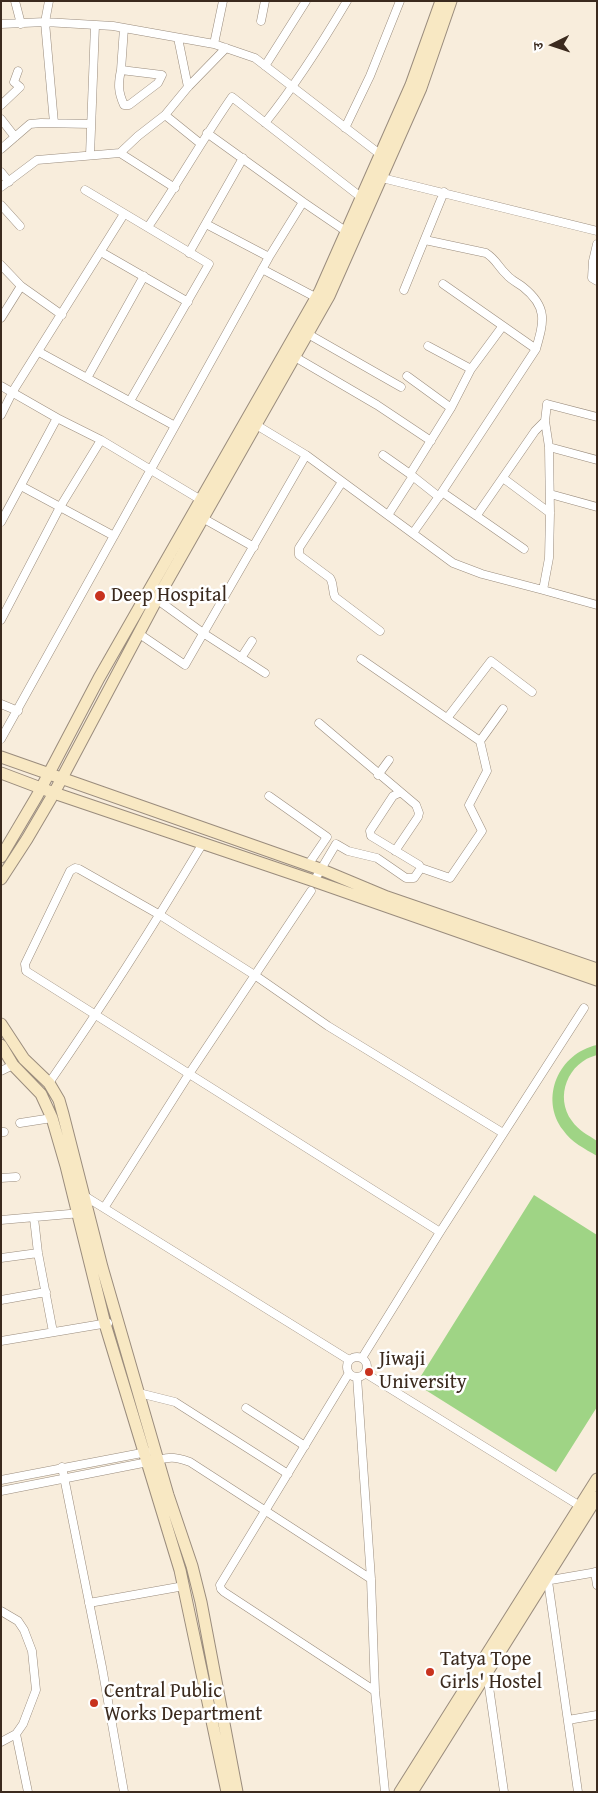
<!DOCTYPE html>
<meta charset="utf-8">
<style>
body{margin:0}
#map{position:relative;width:598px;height:1793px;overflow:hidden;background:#f8eddc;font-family:"Gentium Book Plus","Noto Serif Devanagari",serif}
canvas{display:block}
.frame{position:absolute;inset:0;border:2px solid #3b2a1e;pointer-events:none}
.north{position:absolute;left:528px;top:20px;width:50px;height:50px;-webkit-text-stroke:4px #fff;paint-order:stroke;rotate:266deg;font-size:14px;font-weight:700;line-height:20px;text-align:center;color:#3b2a1e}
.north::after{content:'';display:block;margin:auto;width:18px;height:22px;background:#3b2a1e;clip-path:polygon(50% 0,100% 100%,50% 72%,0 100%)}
</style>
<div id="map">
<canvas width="598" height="1793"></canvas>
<div class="frame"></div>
<div class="north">उ</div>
</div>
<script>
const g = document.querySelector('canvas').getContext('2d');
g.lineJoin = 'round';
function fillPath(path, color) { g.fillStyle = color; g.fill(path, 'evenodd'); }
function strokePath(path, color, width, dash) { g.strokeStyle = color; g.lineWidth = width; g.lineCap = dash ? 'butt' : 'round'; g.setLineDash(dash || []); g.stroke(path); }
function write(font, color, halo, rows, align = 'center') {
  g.font = font + ' "Gentium Book Plus",serif'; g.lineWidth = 5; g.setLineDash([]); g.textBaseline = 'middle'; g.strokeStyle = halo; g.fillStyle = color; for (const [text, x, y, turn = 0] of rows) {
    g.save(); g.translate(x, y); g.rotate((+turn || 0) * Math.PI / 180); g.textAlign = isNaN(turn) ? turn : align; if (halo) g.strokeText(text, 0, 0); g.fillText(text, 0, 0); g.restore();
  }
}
const green = new Path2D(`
 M597 1045V1055C568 1062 554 1097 572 1121 578 1130 588 1135 597 1141V1156C585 1149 571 1142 563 1130 539 1098 559 1053 597 1045Z
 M534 1195 597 1235V1407L556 1472 416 1384Z`);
const minor = new Path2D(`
 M15 1 21 24
 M49 1 45 22 54 123
 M261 21 265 1
 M1 24 45 22 113 26 214 44 255 58 381 155
 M178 38 188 87
 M214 44 223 1
 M265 66 306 1
 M121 70C118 84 118 92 124 105H129L158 83 162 75 121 70 124 28
 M1 105 20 87 14 82 18 71
 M165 115 201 144
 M1 119 15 137
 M265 123C297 83 321 45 347 1
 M345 128 370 76 400 1
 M207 133 303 202 347 232
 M1 149 30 124 41 123 91 124
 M120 153 175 188
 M90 155 95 25
 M1 172 9 182
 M378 177 597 231
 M1 187 37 160 120 153 138 136 165 115 188 87 226 48
 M85 190 209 264 130 401
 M1 205 20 226
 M206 224 269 257
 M148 227C177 185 202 140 232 97L362 198
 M425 240 486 253C497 260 498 267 507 275 511 280 518 283 523 287 548 307 544 321 536 349
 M597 244 593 261 592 278 597 281
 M101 252 188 302
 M189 253 243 158
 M1 265 21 286 1 318
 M262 269 317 298
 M21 286 62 315
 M404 290 444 192
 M308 334 401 387
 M428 346 471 369
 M39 352 175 426
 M295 357 377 405 431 441
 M407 376 451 408
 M87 378 144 276
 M1 386 57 418 101 440 201 500
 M1 415 13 391 124 214
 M253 423 306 455 453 563 482 574 543 590 549 558 550 513 549 447 545 421 547 404 597 417
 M549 447 597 460
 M383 455 410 474 439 497
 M410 474 451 408 471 369 502 327
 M503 478 550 513
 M342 482 299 548V555L330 578C334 584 332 591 335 597L380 631
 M21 486 114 536
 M442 492 536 349 443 284
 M550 494 597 507
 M388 515 413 476
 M477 515 535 431 545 421
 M199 516 254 547
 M1 522 57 418
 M413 533 442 492 524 549
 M543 590 597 605
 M155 598 203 633 265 673
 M1 620 60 507 101 440
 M138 633 185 665 306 455
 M241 658 252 641
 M361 659 480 741 503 709
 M1 704 18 711
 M448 717 491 661 532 692
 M319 723 416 805 419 813 418 817 395 851
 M1 739 269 257 303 202
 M378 775 389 760
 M269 796 327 837 308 865
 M421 868 450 878 482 831 469 805 487 771 480 741
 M314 881 336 844 348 851 377 858 406 878H414L421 868 419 865 371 836 370 831 393 796 399 793
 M1 1071 13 1065
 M49 1083C103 1005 154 925 203 843
 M20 1123 52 1118
 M1 1132H4
 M1 1178 16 1177
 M83 1195 349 1360
 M104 1208 189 1074 311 891
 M34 1218 38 1253 53 1332
 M1 1220 81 1213
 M440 1232 26 971 25 964 70 871 75 868 79 869 160 915 256 976 328 1026 503 1133
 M1 1258 38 1253
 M1 1300 46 1292
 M1 1341 108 1323
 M347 1367a10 10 0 1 1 20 0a10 10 0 1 1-20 0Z
 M362 1358 440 1232 584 1008
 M349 1373 220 1585 221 1589 224 1592 375 1691
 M365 1373 580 1506
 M357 1377 371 1579 375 1691 385 1792
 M139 1393 175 1402 288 1474
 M246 1408 305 1446
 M62 1467 102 1667 124 1792
 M1 1480 147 1452
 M1 1491 148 1462C169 1458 169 1455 190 1462L371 1579
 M595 1572 597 1585
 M545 1581 597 1572
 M548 1581 578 1792
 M89 1603 184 1586
 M1 1611 18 1621 24 1630 32 1651 36 1690 23 1724 16 1734 1 1742
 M487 1673 504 1792
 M568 1720 597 1715
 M16 1734 28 1792`);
const secondary = new Path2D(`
 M1 757 320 869 387 897 597 969
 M1 773 54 793 314 881 597 980
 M1 857 37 796 99 678 320 291 411 85 441 1
 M1 879 27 839 54 793 157 599 329 296 421 88 451 1
 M1 1024 24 1059 49 1083 59 1100 63 1114 102 1267 168 1495 192 1566 201 1602 237 1792
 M1 1045 13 1065 41 1094 52 1118 66 1166 105 1324 180 1570 227 1792
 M400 1792 597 1479
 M412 1792 597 1497`);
const markers = [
 [100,596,6,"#c8321e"],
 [369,1372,5,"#c8321e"],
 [430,1672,5,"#c8321e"],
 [94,1703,5,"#c8321e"]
];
const poiNames = [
 ["Deep Hospital",111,596],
 ["Jiwaji",379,1360],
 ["University",379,1383],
 ["Tatya Tope",440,1660],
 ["Girls' Hostel",440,1683],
 ["Central Public",104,1692],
 ["Works Department",104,1715]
];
fillPath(green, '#9fd485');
strokePath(minor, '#9a8c7d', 9);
strokePath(secondary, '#9a8c7d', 13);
strokePath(minor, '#fff', 8);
strokePath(secondary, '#f8e8c3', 11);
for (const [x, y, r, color] of markers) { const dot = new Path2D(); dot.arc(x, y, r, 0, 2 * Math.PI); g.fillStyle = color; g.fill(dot); strokePath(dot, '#fff', 2); }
write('20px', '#3b2a1e', '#fff', poiNames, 'left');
</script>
